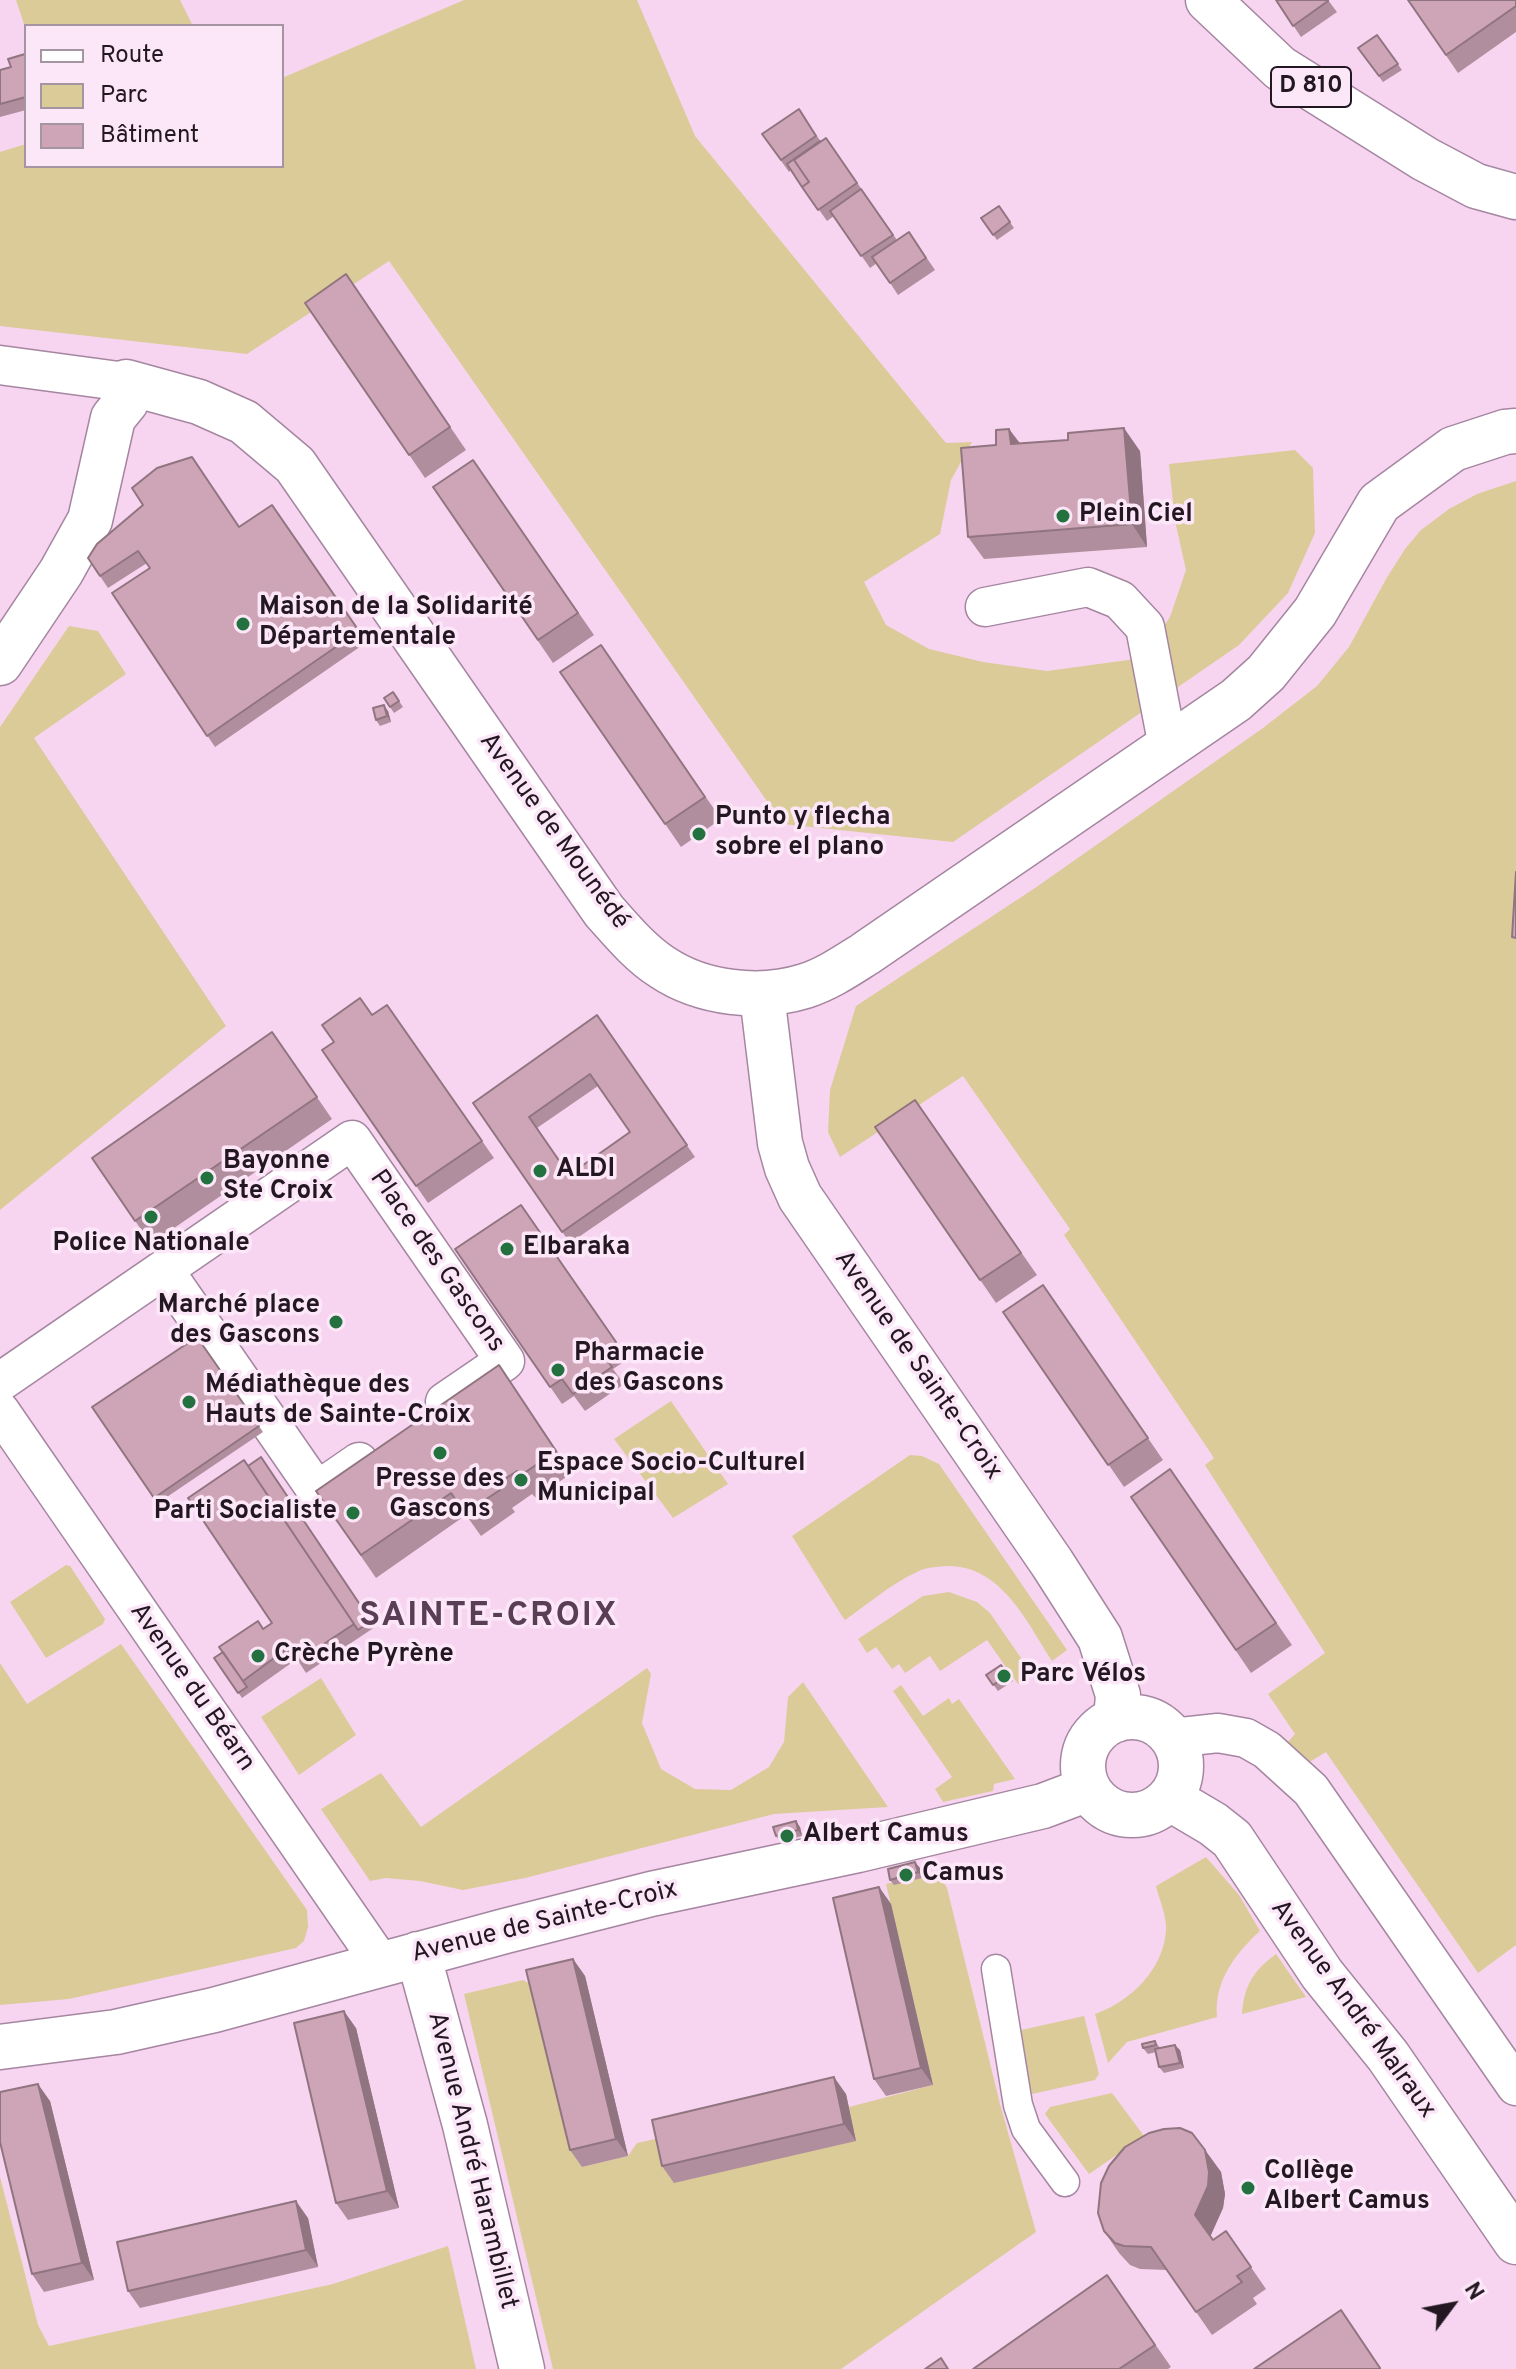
<!DOCTYPE html>
<meta charset="utf-8">
<style>
body{margin:0}
#map{position:relative;width:1516px;height:2369px;overflow:hidden;background:#f7d5f1;font-family:Overpass,sans-serif}
canvas{display:block}
.legend{position:absolute;left:24px;top:24px;width:260px;height:144px;box-sizing:border-box;background:#fce7f8;border:2px solid #a594a2;margin:0;padding:10px 14px;list-style:none;font-size:24px;color:#231722}
.legend li{display:flex;align-items:center;gap:16px;height:40px}
.legend b{width:40px;border:2px solid #a594a2}
.north{position:absolute;left:1412px;top:2265px;width:80px;height:80px;-webkit-text-stroke:6px #fce7f8;paint-order:stroke;rotate:58deg;font-size:22px;font-weight:700;line-height:32px;text-align:center;color:#231722}
.north::after{content:'';display:block;margin:auto;width:28px;height:36px;background:#231722;clip-path:polygon(50% 0,100% 100%,50% 72%,0 100%)}
</style>
<div id="map">
<canvas width="1516" height="2369"></canvas>
<ul class="legend">
<li><b style="height:10px;background:#fff"></b>Route</li>
<li><b style="height:22px;background:#dbcb98"></b>Parc</li>
<li><b style="height:22px;background:#cea5b6"></b>Bâtiment</li>
</ul>
<div class="north">N</div>
</div>
<script>
const g = document.querySelector('canvas').getContext('2d');
g.lineJoin = 'round';
function fillPath(path, color) { g.fillStyle = color; g.fill(path, 'evenodd'); }
function strokePath(path, color, width, dash) { g.strokeStyle = color; g.lineWidth = width; g.lineCap = dash ? 'butt' : 'round'; g.setLineDash(dash || []); g.stroke(path); }
function write(font, color, halo, rows, align = 'center') {
  g.font = font + ' Overpass,sans-serif'; g.lineWidth = 7; g.setLineDash([]); g.textBaseline = 'middle'; g.strokeStyle = halo; g.fillStyle = color; for (const [text, x, y, turn = 0] of rows) {
    g.save(); g.translate(x, y); g.rotate((+turn || 0) * Math.PI / 180); g.textAlign = isNaN(turn) ? turn : align; if (halo) g.strokeText(text, 0, 0); g.fillText(text, 0, 0); g.restore();
  }
}
const green = new Path2D(`
 M16 0H180L193 26H26V30Z
 M464 0H637L695 136 946 443 972 442 951 480 940 534 864 582 886 625 929 649 983 662 1047 671 1143 658 1170 617 1186 570 1175 521 1169 464 1295 450 1313 468 1315 533 1288 593 1239 645 953 842 783 824 389 261 247 354 0 326V152L26 144V166H282V78Z
 M1516 481V1945L1478 1973 1326 1752 1308 1763 1286 1744 1295 1734 1268 1694 1325 1653 1205 1465 1214 1458 1064 1235 1070 1229 963 1076 840 1157 828 1132 830 1090 856 1006 1035 888 1263 728 1317 686 1349 647 1386 579 1405 549 1421 530 1449 509 1477 494Z
 M69 626 98 631 126 674 34 738 226 1026 0 1210V727Z
 M671 1401 728 1484 673 1518 614 1439Z
 M910 1455 922 1456 939 1464 1067 1650 1052 1661C1027 1622 1001 1565 947 1566 937 1567 926 1567 917 1572 892 1583 868 1604 845 1620L842 1616 792 1536Z
 M66 1565 70 1566 105 1619 103 1624 46 1658 10 1602Z
 M949 1592 977 1602 990 1613 1032 1674 1018 1684 987 1640 940 1671 930 1656 905 1673 899 1664 892 1669 876 1647 867 1653 858 1639 923 1596Z
 M121 1644 307 1910 308 1927 304 1941 296 1948 69 1999 0 2005V1663L27 1704Z
 M647 1668 651 1674 642 1723 661 1769 695 1789 731 1790 769 1767 784 1742 788 1697 803 1682 888 1807 774 1814 525 1878 463 1890 420 1881 386 1878 370 1881 321 1809 381 1773 421 1827Z
 M321 1678 356 1735 299 1775 261 1717Z
 M901 1685 923 1716 949 1698 952 1704 959 1699 1015 1779 994 1784 993 1791 943 1802 935 1789 952 1777 893 1691Z
 M1206 1857 1239 1895 1260 1931C1235 1954 1214 1981 1217 2017L1127 2042 1108 2063 1095 2014C1130 2002 1164 1969 1166 1930 1167 1916 1159 1899 1156 1886Z
 M937 1872 947 1888 1000 2104 1036 2232 841 2369H553L464 1994 523 1980 538 1988 582 2167 628 2156 637 2143 664 2137 856 2141 849 2107 933 2085 886 1884Z
 M1276 1954 1306 1997 1242 2014C1244 1986 1253 1971 1276 1954Z
 M1084 2016 1099 2074 1095 2080 1032 2094 1017 2031Z
 M1112 2093 1144 2136 1089 2174 1045 2114 1050 2107Z
 M0 2177 38 2325 49 2346 333 2284 448 2246 476 2369H0Z`);
const pedestrian = new Path2D(`
 M996 1969 1018 2105 1026 2129 1065 2182`);
const minor = new Path2D(`
 M0 365 126 382
 M985 607 1088 587 1120 600 1145 627 1168 747
 M164 1270 317 1491 359 1462
 M0 1382 352 1140 505 1361 445 1402
 M0 1411 382 1965
 M1172 1738 1218 1733 1246 1738 1267 1750 1311 1790 1516 2086`);
const tertiary = new Path2D(`
 M0 663 61 572 90 520 113 418 126 402V382L199 402 244 422 295 465 604 911C622 931 640 953 662 967 702 994 760 1000 805 986 827 979 846 966 865 954L1236 700 1266 673 1315 612 1379 503 1453 449 1505 432 1516 431
 M762 995 780 1143 787 1168 800 1197 1052 1563 1100 1638 1118 1695 1116 1720
 M1083 1766a49 49 0 1 1 98 0a49 49 0 1 1-98 0Z
 M1169 1798 1213 1824 1232 1839 1322 1974 1388 2056 1516 2242
 M418 1954 465 2125 522 2369
 M0 2047 116 2032 214 2010 505 1931 651 1894 858 1850 1043 1806 1088 1789`);
const primary = new Path2D(`
 M1208 0 1280 68 1425 159 1476 186 1516 197`);
const wall = new Path2D(`
 M1276 0H1328L1337 12 1301 37Z
 M1408 0H1516V32L1458 73Z
 M1377 35 1402 70 1383 82 1358 48Z
 M26 56V110L0 117V70L11 67Z
 M799 109 821 142 826 138 897 240 909 232 935 270 898 295 877 263 870 268 834 216 827 221 791 170 789 172 762 134Z
 M999 206 1014 228 997 240 981 218Z
 M346 274 466 450 425 478 305 303Z
 M1009 429 1020 443 1140 451 1147 547 984 559 968 537 996 445Z
 M473 460 594 635 553 663 433 487Z
 M272 505 367 642 215 747 112 593 150 568 147 563 108 588 88 558 240 527Z
 M601 645 721 819 681 847 560 672Z
 M393 692 403 707 394 713 384 698Z
 M388 711 391 722 380 726 376 720Z
 M372 1015 399 1022 494 1158 428 1203 322 1050Z
 M597 1015 695 1157 570 1243 473 1103ZM598 1086 630 1132 569 1175 537 1128Z
 M272 1032 332 1119 151 1244 92 1158Z
 M915 1100 1037 1275 996 1303 875 1127Z
 M521 1205 628 1359 613 1369 624 1384 585 1411 574 1396 562 1404 455 1249Z
 M1043 1285 1163 1460 1124 1487 1003 1312Z
 M197 1337 263 1432 158 1503 92 1407Z
 M514 1387 572 1473 536 1498 532 1494 512 1508 515 1512 481 1536 466 1515 376 1578 316 1491Z
 M261 1457 375 1627 306 1673 297 1659 242 1698 214 1658 272 1623 249 1467Z
 M1170 1469 1292 1645 1251 1673 1131 1497Z
 M1001 1665 1013 1681 998 1691 986 1675Z
 M800 1827 802 1836 780 1842 776 1836Z
 M920 1868 922 1878 894 1885 890 1880Z
 M879 1887 891 1904 933 2085 886 2096 874 2079Z
 M573 1959 585 1976 628 2156 582 2167 570 2150Z
 M356 2028 399 2208 348 2220 336 2203Z
 M1155 2041 1160 2048 1180 2050 1184 2068 1164 2073 1159 2067 1156 2052 1148 2054 1143 2048Z
 M846 2094 856 2141 674 2183 662 2166Z
 M50 2101 94 2280 44 2292 32 2274Z
 M1205 2150 1221 2172 1225 2194 1223 2208 1210 2237 1213 2240 1226 2231 1266 2289 1253 2298 1257 2304 1212 2335 1167 2270 1140 2269 1130 2265 1119 2253 1104 2231Z
 M308 2218 318 2267 140 2308 128 2291Z
 M1107 2275 1171 2367 1168 2369H973Z`);
const shadedWall = new Path2D(`
 M1124 428 1140 451 1147 547 1132 524Z
 M1009 429 1025 451 1011 444Z
 M384 705 388 711 391 722 387 716Z
 M796 1821 800 1827 802 1836 798 1830Z
 M915 1862 920 1868 922 1878 918 1872Z
 M879 1887 891 1904 933 2085 921 2068Z
 M573 1959 585 1976 628 2156 616 2139Z
 M344 2011 356 2028 399 2208 387 2191Z
 M1175 2045 1180 2050 1184 2068 1180 2063Z
 M834 2077 846 2094 856 2141 844 2124Z
 M38 2084 50 2101 94 2280 82 2263Z
 M1205 2150 1221 2172 1225 2194 1223 2208 1210 2237 1195 2215Z
 M296 2201 308 2218 318 2267 306 2250Z`);
const building = new Path2D(`
 M1276 0H1328V1L1293 26Z
 M1408 0H1516V6L1446 55Z
 M1377 35 1398 64 1379 76 1358 48Z
 M25 54 26 97 0 104V70L11 67 8 59Z
 M799 109 816 136 781 160 762 134Z
 M826 138 857 183 818 210 802 187 809 182 794 160Z
 M820 141 794 160 809 182 802 187 787 164Z
 M861 189 893 235 861 256 830 211Z
 M999 206 1010 222 993 235 981 218Z
 M909 232 926 258 890 283 872 257Z
 M346 274 450 427 409 455 305 303Z
 M1124 428 1132 524 968 537 961 448 996 445V430L1009 429 1011 444 1068 440V433Z
 M192 457 239 527 272 505 359 631 207 736 112 593 150 568 138 551 100 576 88 558 97 544 143 505 132 488 157 468Z
 M473 460 578 613 538 640 433 487Z
 M601 645 705 797 665 824 560 672Z
 M393 692 399 701 390 707 384 698Z
 M384 705 387 716 376 720 373 708Z
 M1516 872V938L1512 937Z
 M360 998 372 1015 387 1005 482 1141 416 1186 322 1050 334 1042 322 1025Z
 M597 1015 687 1145 562 1232 473 1103ZM590 1074 630 1132 569 1175 529 1117Z
 M272 1032 317 1097 135 1221 92 1158Z
 M915 1100 1021 1253 980 1280 875 1127Z
 M521 1205 616 1342 601 1352 612 1367 573 1394 562 1379 550 1387 455 1249Z
 M1043 1285 1148 1438 1108 1465 1003 1312Z
 M197 1337 259 1426 154 1498 92 1407Z
 M499 1365 556 1451 520 1476 517 1471 496 1485 500 1490 465 1513 451 1493 361 1555 316 1491Z
 M261 1457 371 1621 358 1630 248 1466Z
 M244 1460 354 1624 298 1661 289 1647 243 1681 219 1647 258 1621 263 1629 272 1623 188 1498Z
 M1170 1469 1276 1623 1236 1650 1131 1497Z
 M223 1652 247 1687 238 1693 214 1658Z
 M1001 1665 1009 1675 993 1685 986 1675Z
 M796 1821 798 1830 776 1836 773 1827Z
 M915 1862 918 1872 890 1880 888 1869Z
 M879 1887 921 2068 874 2079 833 1898Z
 M573 1959 616 2139 570 2150 526 1970Z
 M344 2011 387 2191 336 2203 294 2023Z
 M1155 2041 1156 2045 1143 2048 1142 2044Z
 M1175 2045 1180 2063 1159 2067 1155 2049Z
 M834 2077 844 2124 662 2166 652 2120Z
 M38 2084 82 2263 32 2274 0 2142V2092Z
 M1180 2128 1192 2133 1205 2150 1209 2172 1208 2186 1195 2215 1213 2240 1226 2231 1251 2267 1237 2276 1242 2282 1196 2312 1151 2247 1124 2246 1115 2243 1104 2231 1098 2213 1101 2183 1109 2166 1125 2147 1149 2133 1164 2129Z
 M296 2201 306 2250 128 2291 117 2242Z
 M1107 2275 1155 2345 1119 2369H973Z
 M1341 2310 1380 2368V2369H1254Z
 M941 2358 948 2369H925Z`);
const markers = [
 [1063,516,8,"#247140"],
 [243,624,8,"#247140"],
 [699,834,8,"#247140"],
 [540,1171,8,"#247140"],
 [207,1178,8,"#247140"],
 [151,1217,8,"#247140"],
 [507,1249,8,"#247140"],
 [336,1322,8,"#247140"],
 [558,1370,8,"#247140"],
 [189,1402,8,"#247140"],
 [440,1453,8,"#247140"],
 [521,1480,8,"#247140"],
 [353,1513,8,"#247140"],
 [258,1656,8,"#247140"],
 [1004,1676,8,"#247140"],
 [787,1836,8,"#247140"],
 [906,1875,8,"#247140"],
 [1248,2188,8,"#247140"]
];
const shields = [
 [1311,87,80]
];
const shieldNames = [
 ["D 810",1311,87]
];
const poiNames = [
 ["Plein Ciel",1079,516],
 ["Maison de la Solidarité",259,609],
 ["Départementale",259,639],
 ["Punto y flecha",715,819],
 ["sobre el plano",715,849],
 ["Bayonne",223,1163],
 ["Ste Croix",223,1193],
 ["ALDI",556,1171],
 ["Police Nationale",151,1245,"center"],
 ["Elbaraka",523,1249],
 ["Marché place",320,1307,"right"],
 ["des Gascons",320,1337,"right"],
 ["Pharmacie",574,1355],
 ["des Gascons",574,1385],
 ["Médiathèque des",205,1387],
 ["Hauts de Sainte-Croix",205,1417],
 ["Espace Socio-Culturel",537,1465],
 ["Municipal",537,1495],
 ["Presse des",440,1481,"center"],
 ["Gascons",440,1511,"center"],
 ["Parti Socialiste",337,1513,"right"],
 ["Crèche Pyrène",274,1656],
 ["Parc Vélos",1020,1676],
 ["Albert Camus",803,1836],
 ["Camus",922,1875],
 ["Collège",1264,2173],
 ["Albert Camus",1264,2203]
];
const streetNames = [
 ["Avenue de Mounédé",553,832,54],
 ["Place des Gascons",436,1262,55],
 ["Avenue de Sainte-Croix",917,1366,55],
 ["Avenue du Béarn",191,1688,55],
 ["Avenue de Sainte-Croix",545,1923,-14],
 ["Avenue André Malraux",1352,2010,54],
 ["Avenue André Harambillet",471,2161,76]
];
const districtNames = [
 ["SAINTE-CROIX",489,1618]
];
fillPath(green, '#dbcb98');
strokePath(pedestrian, '#a586a0', 31);
strokePath(minor, '#a586a0', 41);
strokePath(tertiary, '#a586a0', 47);
strokePath(primary, '#a586a0', 47);
strokePath(pedestrian, '#fff', 28);
strokePath(minor, '#fff', 38);
strokePath(tertiary, '#fff', 44);
strokePath(primary, '#fff', 44);
fillPath(wall, '#b18e9d');
fillPath(shadedWall, '#90747f');
fillPath(building, '#cea5b6');
strokePath(building, '#90747f', 2);
for (const [x, y, r, color] of markers) { const dot = new Path2D(); dot.arc(x, y, r, 0, 2 * Math.PI); g.fillStyle = color; g.fill(dot); strokePath(dot, '#fce7f8', 3); }
for (const [x, y, w] of shields) { const box = new Path2D(); box.roundRect(x - w / 2, y - 20, w, 40, 6); g.fillStyle = '#fce7f8'; g.fill(box); strokePath(box, '#231722', 2); }
write('bold 24px', '#231722', null, shieldNames);
write('bold 26px', '#231722', '#fce7f8', poiNames, 'left');
write('26px', '#231722', '#fce7f8', streetNames);
g.letterSpacing = '2px';
write('bold 34px', '#593e55', '#fce7f8', districtNames);
g.letterSpacing = '0px';
</script>
